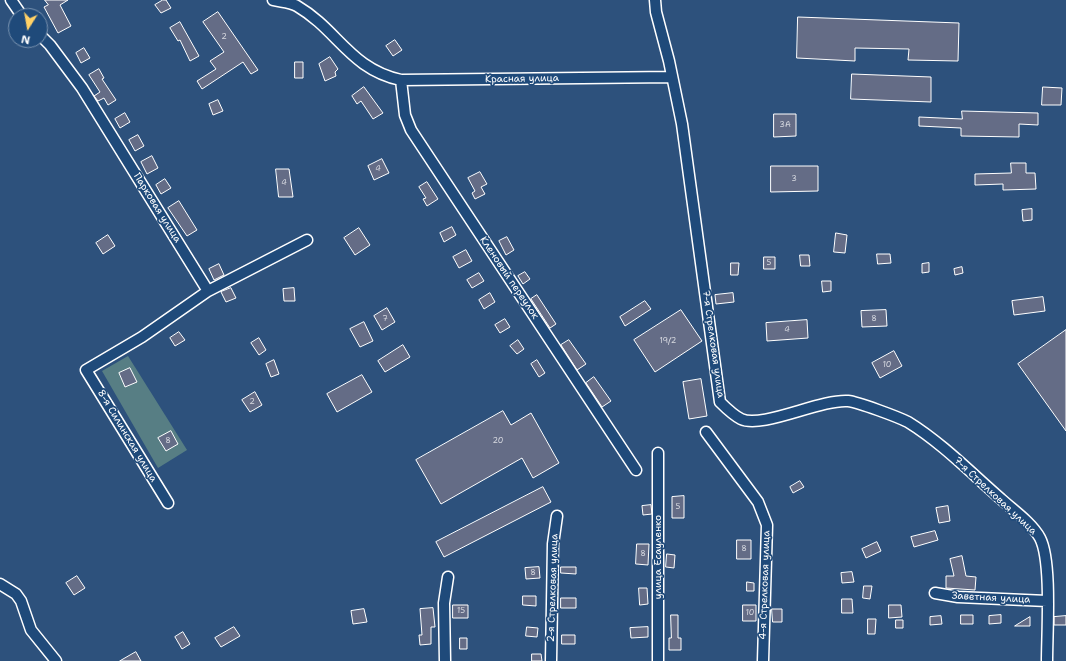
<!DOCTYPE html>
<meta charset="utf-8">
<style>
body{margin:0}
#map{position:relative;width:1066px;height:661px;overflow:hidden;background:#2d517c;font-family:"Shantell Sans",sans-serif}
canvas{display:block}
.north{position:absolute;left:8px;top:8px;width:40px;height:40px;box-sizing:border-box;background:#1f4a7a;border:1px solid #7992af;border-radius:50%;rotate:191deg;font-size:11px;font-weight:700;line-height:16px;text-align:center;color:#fff}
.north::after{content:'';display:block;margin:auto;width:14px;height:18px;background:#ffd166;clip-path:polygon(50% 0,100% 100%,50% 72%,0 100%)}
</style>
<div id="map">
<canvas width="1066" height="661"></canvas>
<div class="north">N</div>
</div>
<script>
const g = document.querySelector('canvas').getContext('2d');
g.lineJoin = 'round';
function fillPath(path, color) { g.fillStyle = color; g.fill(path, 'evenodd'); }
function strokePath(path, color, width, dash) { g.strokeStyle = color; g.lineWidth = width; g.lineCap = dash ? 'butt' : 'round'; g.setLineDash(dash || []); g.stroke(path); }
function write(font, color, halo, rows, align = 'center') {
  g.font = font + ' "Shantell Sans",sans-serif'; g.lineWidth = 3.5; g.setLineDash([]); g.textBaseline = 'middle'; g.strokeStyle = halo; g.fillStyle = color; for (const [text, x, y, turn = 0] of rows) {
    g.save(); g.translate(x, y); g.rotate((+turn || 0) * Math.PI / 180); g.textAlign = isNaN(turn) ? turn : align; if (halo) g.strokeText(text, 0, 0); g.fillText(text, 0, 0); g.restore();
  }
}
const green = new Path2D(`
 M128 356 187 450 158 468 102 371Z`);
const building = new Path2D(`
 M45 0H68L60 5 71 26 58 33 44 7 48 5Z
 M163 0H166L171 8 161 13 155 5Z
 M218 12 258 70 251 74 243 62 202 89 197 81 216 69 210 61 224 52 203 22Z
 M798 17 959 23 958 61 908 60 909 49 855 48V61L797 58Z
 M180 22 199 56 190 61 180 40 178 41 170 28Z
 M395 40 402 50 393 56 386 46Z
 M84 48 90 58 81 63 76 53Z
 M330 57 338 69 335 72 336 76 325 81 319 64Z
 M295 62H303V78H295Z
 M99 69 104 78 102 79 116 100 108 105 104 98 98 101 94 96 100 92 89 75Z
 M852 74 931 77V102L851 99Z
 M364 87 383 113 373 119 361 101 357 104 352 96Z
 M1043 87 1062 88 1061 105H1042Z
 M218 100 223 111 213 115 209 104Z
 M962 111 1038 113V125L1019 124V137L961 136V128L919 126V117L962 119Z
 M125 113 130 122 120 128 115 119Z
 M774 114H796V136L774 137Z
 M138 135 144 146 135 151 129 140Z
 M152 156 158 168 147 174 141 162Z
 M382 159 389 173 374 180 368 166Z
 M1011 163H1026V173H1035L1036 189 1003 190V184L975 185V174L1011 173Z
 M771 166H818V191L771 192Z
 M276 169H289L293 197H279Z
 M480 172 487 184 481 187 485 194 475 199 472 193 475 191 468 178Z
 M165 179 171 188 161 194 156 185Z
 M427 182 438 199 427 206 423 199 426 198 419 187Z
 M179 201 197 230 187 236 168 208Z
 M1032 209V220L1023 221 1022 210Z
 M452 227 456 235 444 242 440 233Z
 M359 228 370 245 355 255 344 238Z
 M836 233 847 235 845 253 834 252Z
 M108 235 115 246 103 254 96 243Z
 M507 237 514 250 506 255 499 241Z
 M466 250 472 261 459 268 453 257Z
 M877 254H890L891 263 878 264Z
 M800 255H809L810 266H801Z
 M764 257H775V269H764Z
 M731 263H739L738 275H731Z
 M929 263V272L922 273V264Z
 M219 264 224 275 214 280 209 269Z
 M962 267 963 273 955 275 954 269Z
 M525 272 530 279 523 284 518 276Z
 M479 273 484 281 472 288 467 280Z
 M822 281H831V291L823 292Z
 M231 288 236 298 226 302 221 292Z
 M294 288 295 301H284L283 289Z
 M490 293 495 302 484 309 479 300Z
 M733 293 734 302 716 304 715 295Z
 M537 295 556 324 550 328 531 299Z
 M1043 297 1045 311 1014 315 1012 301Z
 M645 301 651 309 625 326 620 317Z
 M387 308 395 322 382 330 374 316Z
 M681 310 702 341 655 372 634 340Z
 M886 310 887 326 862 327 861 311Z
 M505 319 510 327 500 333 495 325Z
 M807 320 808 338 767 341 766 323Z
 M364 322 373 341 360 347 350 329Z
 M1066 330V431L1018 364Z
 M179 332 185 340 175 346 170 338Z
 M259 338 266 350 259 355 251 343Z
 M518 340 524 349 517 354 510 346Z
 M569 340 586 364 577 370 561 345Z
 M403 345 410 357 385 372 378 361Z
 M894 351 902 366 880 378 872 363Z
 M274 360 279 374 271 377 266 364Z
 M537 360 545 373 539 377 531 364Z
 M130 368 137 382 125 387 119 373Z
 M362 375 372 392 337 412 327 394Z
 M594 377 611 401 602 407 586 383Z
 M701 379 707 416 689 419 683 382Z
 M255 392 262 405 250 412 242 400Z
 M503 411 511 425 531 413 559 463 533 478 522 458 441 504 416 460Z
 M171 431 178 444 166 451 158 438Z
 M800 481 804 487 793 493 790 487Z
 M543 487 551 502 444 557 436 542Z
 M684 496V518H672V497Z
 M651 505 652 514 643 515 642 506Z
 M948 506 950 521 939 523 936 508Z
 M935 531 938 540 914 547 911 537Z
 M737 540H751V559H737Z
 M877 542 881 551 866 558 862 549Z
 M637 544H649L648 565 636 564Z
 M667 554 675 555 674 568 666 567Z
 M962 556 966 576 976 577 975 590 946 588V576H954L950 559Z
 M539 567 540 578 526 579 525 568Z
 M561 567H576V574L561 573Z
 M852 572 854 582 842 583 841 573Z
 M77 576 85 588 74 595 66 583Z
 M747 582 754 583V591H747Z
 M864 586H872L870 599 863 598Z
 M639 588H647L648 604 640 605Z
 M523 596H536V606L523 605Z
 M561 598H576V608H561Z
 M842 599H852L853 613H842Z
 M453 605H468V618H453Z
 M743 605H756V621H743Z
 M889 605H901L902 617 889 618Z
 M433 608 435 627H431V644L420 645 419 635H422L420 609Z
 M364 609 367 622 353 624 351 611Z
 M772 609H782V622H773Z
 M671 615H678V638H681V650H669V638H671Z
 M961 615H973V624H961Z
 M1001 615V623L989 624V616Z
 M941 616 942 624 930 625V617Z
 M1066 616V625H1054V617Z
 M1030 617V626H1015Z
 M868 619H876L875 634H868Z
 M896 620H903V628H896Z
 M234 627 240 636 221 647 215 638Z
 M527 627 538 628 537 637 526 636Z
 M648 627V637L631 638 630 628Z
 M183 632 190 644 182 649 175 637Z
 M562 635H575V644H562Z
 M460 638H467V649H460Z
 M136 652 141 661H120Z
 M532 654H541L542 661H532Z`);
const minor = new Path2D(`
 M11 0 22 16
 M273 0C281 2 290 2 297 6 338 30 350 69 401 80L672 77
 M655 0 656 12 669 61 682 124 720 402C726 408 733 415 741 419 762 429 820 399 848 401 858 402 898 417 908 422 942 443 971 473 1001 499 1013 510 1032 523 1040 538 1052 561 1047 633 1047 661
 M40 35 50 45 82 88 208 291 307 240
 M401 80 405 115 411 130 636 470
 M706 432 758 502 767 525 763 661
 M658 453V661
 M168 503 86 370 142 337 208 291
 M0 584 16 594 21 601 31 630 56 661
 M935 593 958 597 1047 601
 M445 661 444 603 448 577
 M551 661 553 544 557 516`);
const numberNames = [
 ["2",224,37],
 ["3А",785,125],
 ["4",378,169],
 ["3",794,179],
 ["4",284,183],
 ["5",769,263],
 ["7",385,319],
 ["8",874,319],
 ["4",787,330],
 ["19/2",668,341],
 ["10",887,365],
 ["2",252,402],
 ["8",168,441],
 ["20",498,441],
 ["5",678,507],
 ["8",744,549],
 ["8",643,554],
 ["8",533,573],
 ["15",461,611],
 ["10",750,613]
];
const streetNames = [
 ["Красная улица",522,79,-1],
 ["Парковая улица",157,208,58],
 ["Кленовый переулок",509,278,56],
 ["7-я Стрелковая улица",713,344,82],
 ["8-я Силинская улица",127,436,59],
 ["7-я Стрелковая улица",995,496,43],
 ["улица Есауленко",658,557,-90],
 ["4-я Стрелковая улица",765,585,-88],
 ["2-я Стрелковая улица",553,588,-88],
 ["Заветная улица",991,598,3]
];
fillPath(green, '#577e84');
fillPath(building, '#646c86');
strokePath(building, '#fff', 1);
strokePath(minor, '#fff', 13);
strokePath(minor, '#1f4a7a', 10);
write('8px', '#d8dae1', null, numberNames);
write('10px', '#fff', '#1f4a7a', streetNames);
</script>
